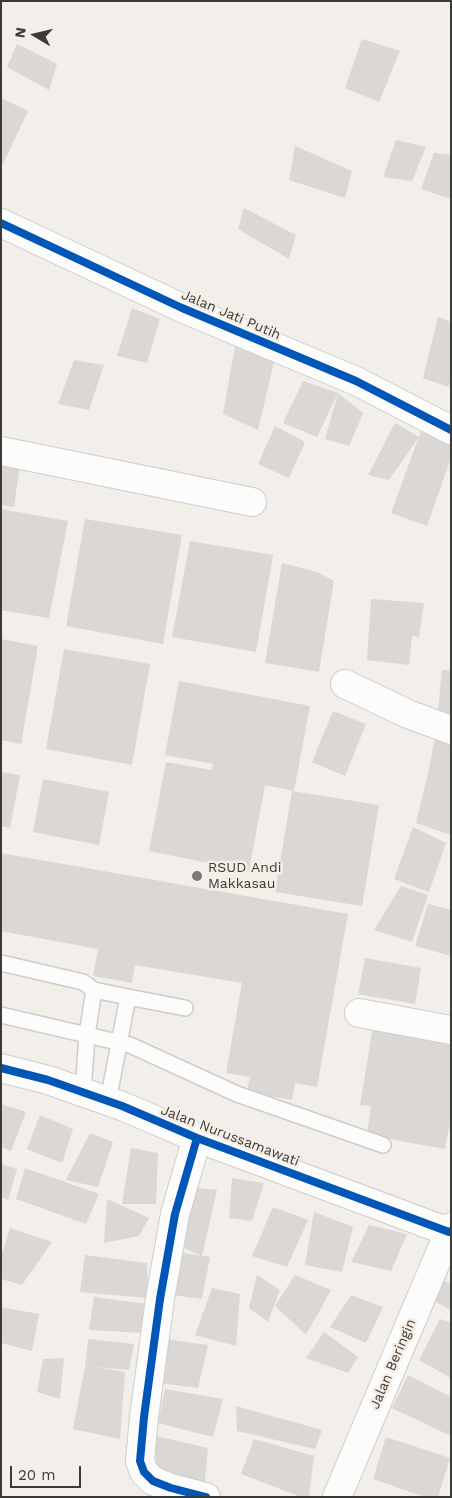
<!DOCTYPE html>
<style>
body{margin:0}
#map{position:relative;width:452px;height:1498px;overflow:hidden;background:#f2eeea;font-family:"Work Sans",sans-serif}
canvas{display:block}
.frame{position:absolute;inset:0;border:2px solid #3c3a37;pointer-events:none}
.north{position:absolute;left:10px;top:10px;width:50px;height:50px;-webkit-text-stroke:4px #f6eee7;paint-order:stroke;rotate:279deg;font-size:14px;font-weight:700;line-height:20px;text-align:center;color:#3c3a37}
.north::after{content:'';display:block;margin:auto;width:18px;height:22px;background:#3c3a37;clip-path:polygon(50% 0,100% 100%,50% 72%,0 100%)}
.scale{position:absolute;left:10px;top:1466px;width:71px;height:22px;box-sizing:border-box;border:2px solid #3c3a37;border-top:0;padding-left:6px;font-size:15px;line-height:18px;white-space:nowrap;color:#3c3a37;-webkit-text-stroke:4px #f6eee7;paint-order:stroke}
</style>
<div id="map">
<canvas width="452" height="1498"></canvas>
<div class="frame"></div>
<div class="north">N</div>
<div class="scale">20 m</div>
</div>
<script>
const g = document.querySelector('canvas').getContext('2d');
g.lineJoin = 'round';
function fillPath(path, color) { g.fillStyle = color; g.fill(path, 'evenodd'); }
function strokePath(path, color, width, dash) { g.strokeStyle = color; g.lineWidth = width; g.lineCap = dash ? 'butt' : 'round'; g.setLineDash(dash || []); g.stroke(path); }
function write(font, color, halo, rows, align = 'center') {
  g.font = font + ' "Work Sans",sans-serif'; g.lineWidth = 5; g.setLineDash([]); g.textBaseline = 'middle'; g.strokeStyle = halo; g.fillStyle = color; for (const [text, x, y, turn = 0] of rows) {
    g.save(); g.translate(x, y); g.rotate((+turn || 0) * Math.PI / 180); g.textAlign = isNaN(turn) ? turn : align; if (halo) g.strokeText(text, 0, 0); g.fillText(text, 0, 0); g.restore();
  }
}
const building = new Path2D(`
 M362 39 400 51 379 102 345 88Z
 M17 44 57 64 49 90 7 67Z
 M1 98 28 111 3 164 1 163Z
 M396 140 426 147 412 181 383 177Z
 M295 146 352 171 345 198 289 180Z
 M434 153 451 155V199L421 189Z
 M244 208 296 235 289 259 238 229Z
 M132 308 160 319 147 363 117 356Z
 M438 317 451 322V380L448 387 423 378Z
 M235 346 275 358 258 430 223 414Z
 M74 360 104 365 89 410 58 404Z
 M303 381 338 393 317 437 283 423Z
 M338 393 363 413 349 446 325 439Z
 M395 423 419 437 389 480 368 475Z
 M275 426 305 442 289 478 258 464Z
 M421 431 451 440V458L427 526 391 513Z
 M1 461 20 464 14 507 1 505Z
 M1 509 68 521 49 618 1 610Z
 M85 519 182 535 163 644 66 626Z
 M190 541 273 555 256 652 172 637Z
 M282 563 317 572 334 581 319 672 265 663Z
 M371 599 424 603 419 637 412 636 409 665 367 660Z
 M1 639 38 646 21 744 1 740Z
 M64 649 150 664 132 765 46 749Z
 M442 670 451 671V723L437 720Z
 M179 681 310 706 294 791 265 785 249 871 149 851 166 762 212 770 213 764 165 755Z
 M333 711 366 724 345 776 312 762Z
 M436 733 451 735V835L416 823 428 774Z
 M1 772 20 775 10 828 1 826Z
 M43 779 109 792 99 845 33 832Z
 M292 791 379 805 362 906 275 892Z
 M413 827 446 843 429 892 394 879Z
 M1 853 348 914 317 1087 295 1083 292 1100 247 1092 250 1077 226 1073 242 983 135 965 132 983 93 976 98 949 1 931Z
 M401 886 428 895 412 942 374 930Z
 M428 904 451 910V956L415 946Z
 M365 958 421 968 415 1004 358 994Z
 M373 1026 451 1038V1119L445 1149 367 1135 371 1106 360 1105Z
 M1 1104 26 1112 11 1151 1 1147Z
 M40 1115 73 1129 62 1163 27 1149Z
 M90 1133 113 1142 98 1187 66 1180Z
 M131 1148 158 1153 156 1204H122Z
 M1 1164 17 1169 8 1200 1 1197Z
 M25 1168 99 1194 86 1224 16 1199Z
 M232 1178 264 1183 252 1221 229 1218Z
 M191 1187 217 1190 202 1256 180 1246Z
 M107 1199 149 1218 139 1236 104 1243Z
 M273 1207 308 1220 287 1267 252 1256Z
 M314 1212 353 1227 342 1272 305 1265Z
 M369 1225 407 1234 391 1271 351 1262Z
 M10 1228 52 1242 22 1285 1 1279V1257Z
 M177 1252 210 1257 202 1299 172 1295Z
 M85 1255 147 1263 148 1298 80 1292Z
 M257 1275 280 1290 268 1322 249 1308Z
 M295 1275 331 1290 306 1335 275 1306Z
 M444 1281 451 1284V1310L430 1299Z
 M212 1288 240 1294 236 1346 195 1335Z
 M351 1295 383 1307 366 1343 330 1327Z
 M94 1297 147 1304 145 1333 89 1330Z
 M1 1307 39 1314 32 1351 1 1343Z
 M440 1319 451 1323V1378L419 1360Z
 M324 1332 358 1357 348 1373 306 1358Z
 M88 1339 134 1344 129 1370 94 1367 125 1372 120 1439 73 1429 85 1367Z
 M165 1339 208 1345 198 1388 159 1383Z
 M64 1358 60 1399 37 1392 43 1359Z
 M408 1375 451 1397V1436L392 1408Z
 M165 1389 223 1399 213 1437 158 1423Z
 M236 1406 322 1430 315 1449 237 1431Z
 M156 1436 208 1448 204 1490 156 1474Z
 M386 1437 450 1458 438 1497H425L373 1479Z
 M254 1439 314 1456 309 1497H301L241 1474Z`);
const service = new Path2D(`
 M1 963 83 982 94 990 128 997
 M1 1015 130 1045 237 1094 383 1145
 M83 1092 87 1035 94 990
 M108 1101 128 997 185 1008`);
const minor = new Path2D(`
 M1 223 182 308 356 381 451 430
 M1 451 252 502
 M345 684 408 714 451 730
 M359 1013 451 1030
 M1 1068 48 1080 122 1106 197 1138 449 1232 451 1231
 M197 1138 175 1214 160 1299 144 1417 140 1461 144 1472 153 1481 171 1488 206 1497`);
const tertiary = new Path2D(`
 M337 1497 451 1227`);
const cycleway = new Path2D(`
 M1 223 182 308 356 381 451 430
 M1 1068 48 1080 122 1106 197 1138 449 1232 451 1231
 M197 1138 175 1214 160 1299 144 1417 140 1461 144 1472 153 1481 171 1488 206 1497`);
const markers = [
 [197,876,6,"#7c7976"]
];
const streetNames = [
 ["Jalan Jati Putih",231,315,23],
 ["Jalan Nurussamawati",230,1136,21],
 ["Jalan Beringin",393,1364,-67]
];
const poiNames = [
 ["RSUD Andi",208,868],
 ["Makkasau",208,884]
];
fillPath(building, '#dad7d4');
strokePath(service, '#cfccc9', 18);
strokePath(minor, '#cfccc9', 30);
strokePath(tertiary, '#cfccc9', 30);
strokePath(service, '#fdfcfc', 15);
strokePath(minor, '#fdfcfc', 28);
strokePath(tertiary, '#fdfcfc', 28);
strokePath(cycleway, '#0057b8', 8);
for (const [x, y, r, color] of markers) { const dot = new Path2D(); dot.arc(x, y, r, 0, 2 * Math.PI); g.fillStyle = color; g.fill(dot); strokePath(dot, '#f6eee7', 2); }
write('14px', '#3c3a37', '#f6eee7', streetNames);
write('14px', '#3c3a37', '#f6eee7', poiNames, 'left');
</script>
